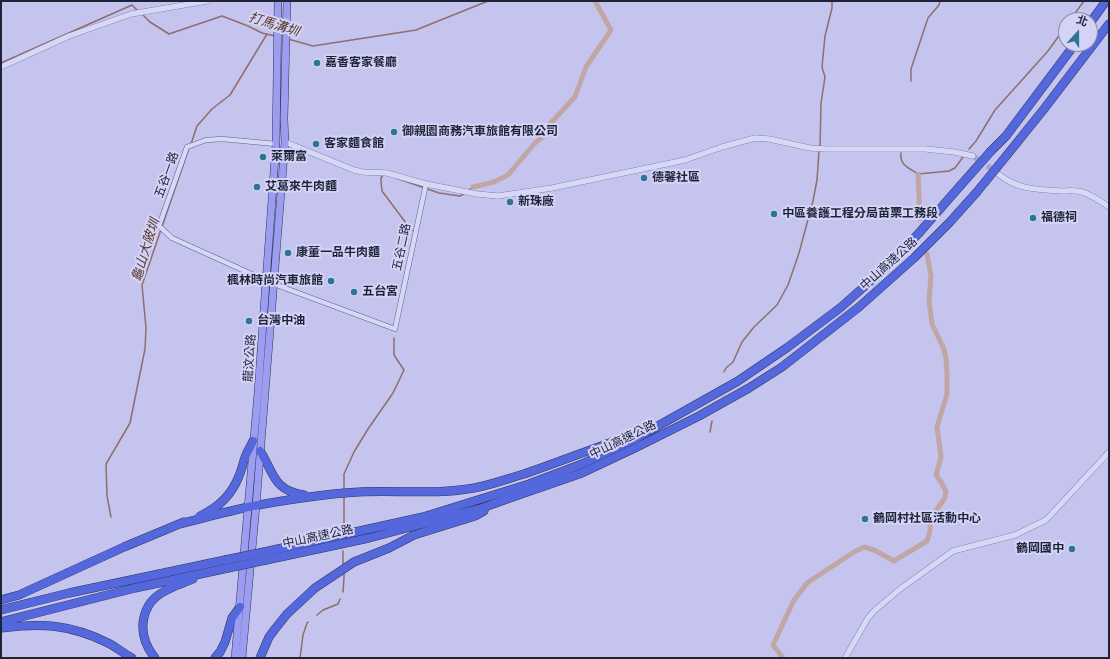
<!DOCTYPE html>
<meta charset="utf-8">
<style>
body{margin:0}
#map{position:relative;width:1110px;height:659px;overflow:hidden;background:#c4c4ee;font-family:Bitter,"Noto Sans TC",serif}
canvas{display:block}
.frame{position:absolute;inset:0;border:2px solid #1e2438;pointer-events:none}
.north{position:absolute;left:1058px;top:12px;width:40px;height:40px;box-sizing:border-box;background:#d4d3f5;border:1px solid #8b8da9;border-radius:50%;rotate:21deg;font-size:11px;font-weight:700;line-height:16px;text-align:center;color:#1e2438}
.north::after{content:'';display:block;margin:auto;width:14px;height:18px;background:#2b7696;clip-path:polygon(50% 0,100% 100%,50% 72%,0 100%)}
</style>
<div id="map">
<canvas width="1110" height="659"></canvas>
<div class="frame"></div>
<div class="north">北</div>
</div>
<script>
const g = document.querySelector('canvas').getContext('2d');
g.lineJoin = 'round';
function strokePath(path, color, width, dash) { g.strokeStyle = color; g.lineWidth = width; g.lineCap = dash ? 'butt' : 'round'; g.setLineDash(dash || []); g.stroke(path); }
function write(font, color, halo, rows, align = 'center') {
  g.font = font + ' Bitter,"Noto Sans TC",serif'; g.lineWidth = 4; g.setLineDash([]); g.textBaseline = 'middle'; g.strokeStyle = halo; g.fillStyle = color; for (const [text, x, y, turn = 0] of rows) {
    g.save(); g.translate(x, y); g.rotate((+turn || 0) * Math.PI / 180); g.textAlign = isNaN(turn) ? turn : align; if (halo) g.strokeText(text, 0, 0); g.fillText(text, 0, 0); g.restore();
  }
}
const stream = new Path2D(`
 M142 14 150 22 169 34 222 16 248 26 262 33 275 36
 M1070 20 1084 1
 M288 39 313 46 416 30 488 1
 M1 63 132 5 139 12
 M911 81V69L928 18 939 5 940 1
 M191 144 197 126 212 109 230 95 267 34
 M820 147 821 103 825 77 822 67 825 36 832 8V1
 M969 149 976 141 995 110 1048 51 1066 26
 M901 153C899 165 909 168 918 174L949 171 955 168 963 157
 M383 175 381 178V181L382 191 412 231
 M396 178 439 193 460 196 464 194
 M469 190 473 187
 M724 372 726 368 733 362 742 342 754 327 777 305 788 285 799 253 813 201 817 180 819 151
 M710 432 712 421
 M344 490V474L354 452 368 429 393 393 404 370 394 355V338
 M111 517 107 496 106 464 130 423 145 349 146 328 142 285 189 148
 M344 528V497
 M343 551V566
 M343 592 344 578V573
 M317 615 323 610 338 604 340 599
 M300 658 303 635 307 623 308 622`);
const canal = new Path2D(`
 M918 174 920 219
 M473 187 494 182 508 175 535 143 544 136 548 126 575 97 586 67 611 30 595 1
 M783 658 773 645 794 600 807 583 854 552 864 547 874 550 894 561 927 541 930 531V519L945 498 946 491 941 482 936 475 941 457 937 427 947 394V374L946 358 943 347 932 324 929 301 931 276 927 254`);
const tertiaryTunnel = new Path2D(`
 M973 156 996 172`);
const minor = new Path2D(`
 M267 281 172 238 159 226 187 147 206 140 222 139 276 144
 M274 284 395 329 426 184`);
const tertiary = new Path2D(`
 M1 67 69 36 131 14 207 1
 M285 142 354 170 362 172 387 173 426 184 477 194 498 196 552 188 671 163 685 160 722 147 755 138 769 139 810 148 825 149H926L954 152 973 156
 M998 174C1019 190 1034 189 1060 191 1067 191 1075 190 1082 192 1092 195 1100 201 1109 207
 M845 658 868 618 874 611 900 589 953 551 1015 535 1046 520 1109 452`);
const primary = new Path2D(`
 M235 658 258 392 276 144 278 1
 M242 658 256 506 285 142 284 119 287 1`);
const motorway = new Path2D(`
 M1090 23 1106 1
 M991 151 1006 136 1075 44
 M1007 155 1044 109 1109 24
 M260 451C274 472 273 491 304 495
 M200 516C218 508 232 494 239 476 242 469 243 462 246 455 248 450 251 446 253 441
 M180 524C203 518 225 512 248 507 285 500 322 494 359 492 397 490 436 495 474 488 491 485 507 479 524 474 562 461 599 446 638 433
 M264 552 423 517 529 484 582 464 633 440 738 381 788 347 840 308 891 263 919 233 960 186
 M266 560 369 538 482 508 507 499 582 473 635 448 699 416 749 388 782 367 859 307 914 258 949 223 976 193
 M1 600 19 595 124 547 184 522
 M1 610 69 593 225 560
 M1 622 135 588 228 568
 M1 628C42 623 70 624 108 643 116 647 123 653 132 658
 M155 658C136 635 139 603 167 590 175 585 184 583 193 579
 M215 658 220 652 225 642 232 618 240 607
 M260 658 269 637 275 629 287 614 315 588 354 562 389 548 414 535 475 516 484 511`);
const motorwayBridge = new Path2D(`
 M960 186 991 151
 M976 193 1007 155
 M225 560 264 552
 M228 568 266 560`);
const markers = [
 [317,63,4,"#2b7696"],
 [394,132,4,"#2b7696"],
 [316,144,4,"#2b7696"],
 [263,157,4,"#2b7696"],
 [644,178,4,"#2b7696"],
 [257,187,4,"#2b7696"],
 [510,202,4,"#2b7696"],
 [774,214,4,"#2b7696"],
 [1033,218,4,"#2b7696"],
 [288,253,4,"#2b7696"],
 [331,281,4,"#2b7696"],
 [354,292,4,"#2b7696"],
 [249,321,4,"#2b7696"],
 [865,519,4,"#2b7696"],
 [1072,549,4,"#2b7696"]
];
const poiNames = [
 ["嘉香客家餐廳",325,63],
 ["御親園商務汽車旅館有限公司",402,132],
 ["客家麵食館",324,144],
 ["萊爾富",271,157],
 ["德馨社區",652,178],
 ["艾葛來牛肉麵",265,187],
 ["新珠廠",518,202],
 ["中區養護工程分局苗栗工務段",782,214],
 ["福德祠",1041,218],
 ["康董一品牛肉麵",296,253],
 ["楓林時尚汽車旅館",323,281,"right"],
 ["五台宮",362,292],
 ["台灣中油",257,321],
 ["鶴岡村社區活動中心",873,519],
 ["鶴岡國中",1064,549,"right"]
];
const streetNames = [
 ["五谷一路",167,175,-70],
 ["五谷二路",402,247,-78],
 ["中山高速公路",889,264,-42],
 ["龍汶公路",250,358,-86],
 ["中山高速公路",623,440,-26],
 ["中山高速公路",318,537,-12]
];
const waterNames = [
 ["打馬溝圳",274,25,17],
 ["龜山大陂圳",146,250,-73]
];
strokePath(stream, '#8f6e6c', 1.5);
strokePath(canal, '#c1a6a6', 5);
strokePath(tertiaryTunnel, '#a3a4ca', 5.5, [5.5, 3]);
strokePath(minor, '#5a6288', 5.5);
strokePath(tertiary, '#5a6288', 6);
strokePath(primary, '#2f3756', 8);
strokePath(motorway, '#2f3756', 9);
strokePath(minor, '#d7d7f8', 4.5);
strokePath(tertiary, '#d7d7f8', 5.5);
strokePath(primary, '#9c9cf0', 7);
strokePath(motorway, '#5567dc', 8);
strokePath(motorwayBridge, '#2f3756', 9, []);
strokePath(motorwayBridge, '#5567dc', 8);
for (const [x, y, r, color] of markers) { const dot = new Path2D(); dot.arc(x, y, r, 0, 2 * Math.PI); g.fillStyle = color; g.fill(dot); strokePath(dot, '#d4d3f5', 1.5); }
write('bold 12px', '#1e2438', '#d4d3f5', poiNames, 'left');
write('12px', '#1e2438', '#d4d3f5', streetNames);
write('italic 13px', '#58382e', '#d4d3f5', waterNames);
</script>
